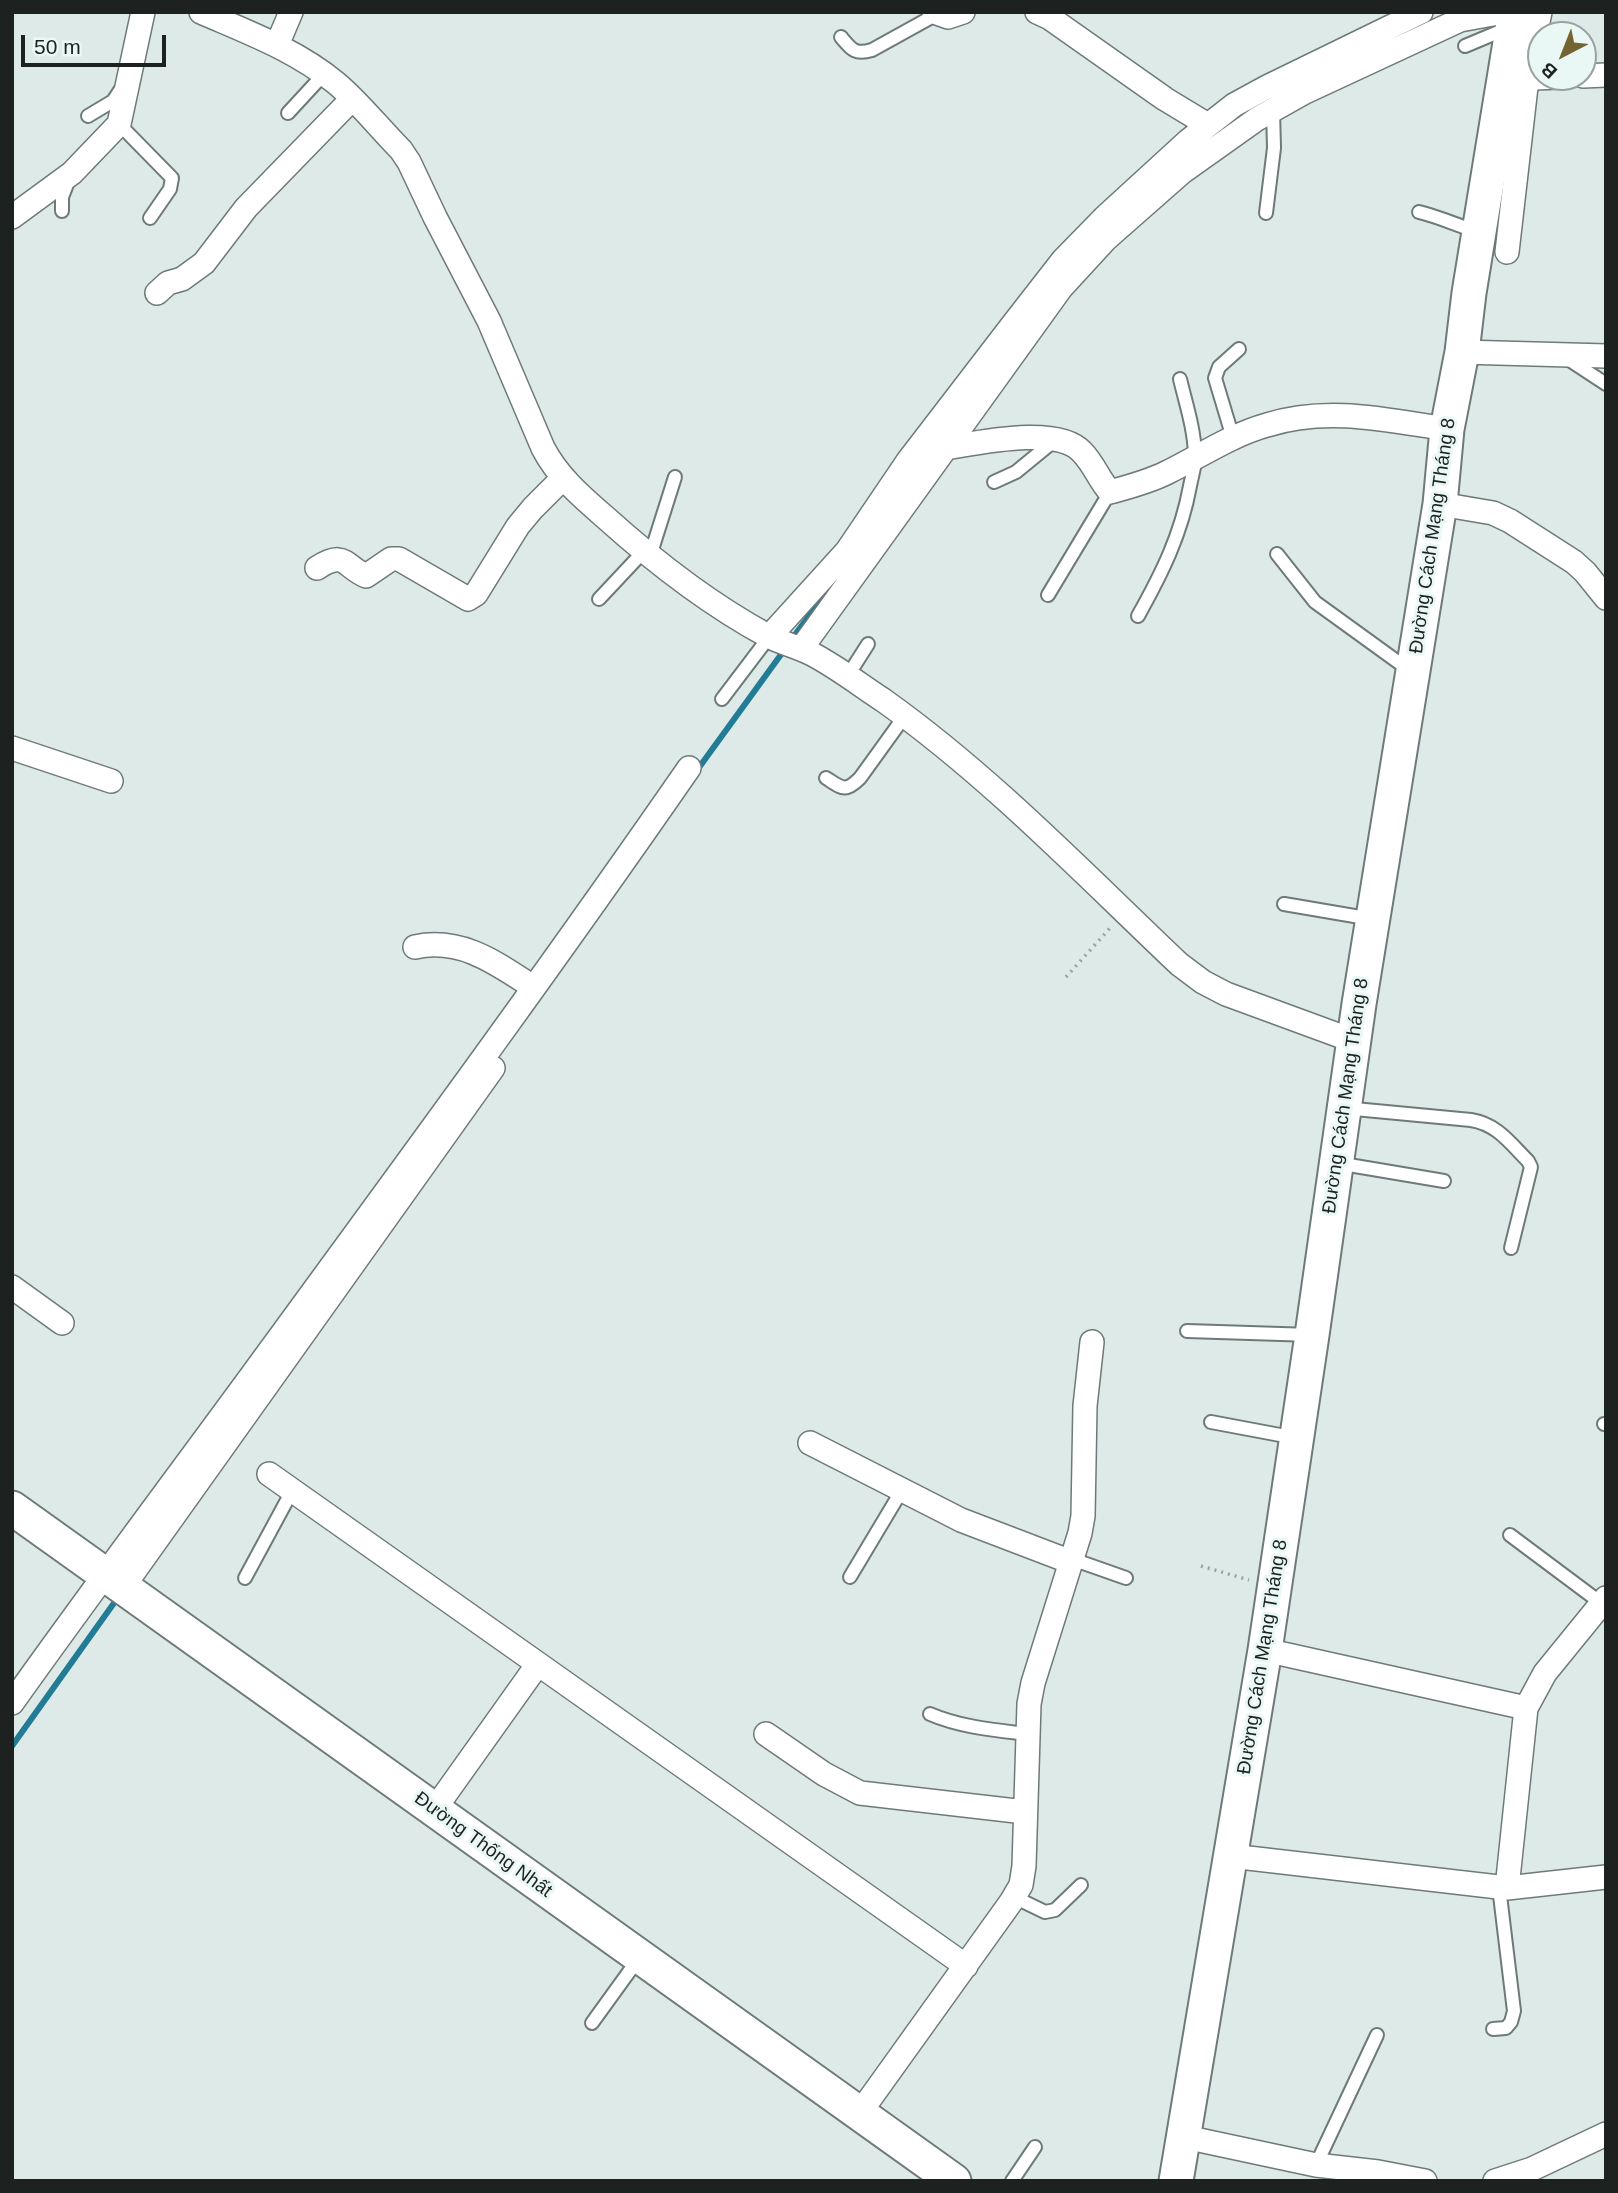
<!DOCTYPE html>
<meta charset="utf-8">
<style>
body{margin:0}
#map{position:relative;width:1618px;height:2193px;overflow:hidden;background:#ddeae8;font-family:Arial,sans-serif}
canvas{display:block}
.frame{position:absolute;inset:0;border:14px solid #1d2221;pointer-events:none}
.north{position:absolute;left:1527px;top:21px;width:70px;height:70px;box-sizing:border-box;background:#eaf8f5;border:2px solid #98a2a0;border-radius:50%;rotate:222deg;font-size:19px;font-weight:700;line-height:28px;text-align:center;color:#1d2221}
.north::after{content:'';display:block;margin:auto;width:24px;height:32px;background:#736432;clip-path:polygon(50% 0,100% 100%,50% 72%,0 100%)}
.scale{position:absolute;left:21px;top:35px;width:145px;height:32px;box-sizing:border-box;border:4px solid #1d2221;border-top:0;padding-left:9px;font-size:21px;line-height:24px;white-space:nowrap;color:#1d2221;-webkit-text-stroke:5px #eaf8f5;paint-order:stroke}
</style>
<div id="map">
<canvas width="1618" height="2193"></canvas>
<div class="frame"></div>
<div class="north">B</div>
<div class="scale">50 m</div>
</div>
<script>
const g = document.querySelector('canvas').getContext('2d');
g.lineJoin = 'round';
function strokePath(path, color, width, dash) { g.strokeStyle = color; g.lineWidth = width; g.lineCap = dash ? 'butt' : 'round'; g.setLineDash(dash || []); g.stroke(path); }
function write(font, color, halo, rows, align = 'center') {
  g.font = font + ' Arial,sans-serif'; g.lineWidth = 6; g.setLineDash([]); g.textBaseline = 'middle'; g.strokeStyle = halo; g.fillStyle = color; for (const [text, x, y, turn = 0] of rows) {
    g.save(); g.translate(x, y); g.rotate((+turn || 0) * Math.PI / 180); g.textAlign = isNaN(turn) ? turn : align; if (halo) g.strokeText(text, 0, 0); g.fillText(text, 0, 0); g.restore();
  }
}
const stream = new Path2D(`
 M1220 132 1247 109
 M791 640 841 573
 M695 773 785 649
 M12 1746 119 1596`);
const path = new Path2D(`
 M1066 977 1111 927
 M1201 1566 1249 1580`);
const lane = new Path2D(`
 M841 37C852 50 855 55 872 50L937 14
 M1465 46 1508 28
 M288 113 324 74
 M88 116 113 101 121 89
 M119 124 172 178 170 189 150 218
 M62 211V197L69 179
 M1419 212C1440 217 1458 226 1479 232
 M1266 213 1274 148 1273 110
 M1568 359 1606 384
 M1233 438 1215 378 1219 367 1239 349
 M994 482 1016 472 1055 440
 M1277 554 1315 602 1409 670
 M650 556 675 477
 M1048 595 1110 492
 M599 599 644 551
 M1138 616C1162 573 1181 535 1190 486 1192 475 1196 464 1195 454 1194 428 1186 404 1180 379
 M847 677 868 644
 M722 699 769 637
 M826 778C842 788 845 793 860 778L904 717
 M1284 904 1372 919
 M1344 1108 1471 1120C1497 1124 1510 1143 1528 1161L1531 1167 1511 1248
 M1337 1163 1444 1181
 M1187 1331 1312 1335
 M1211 1422 1296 1438
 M1604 1424H1606
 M1510 1535 1601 1603
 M1072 1559 1126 1578
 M850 1577 902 1490
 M245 1578 292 1491
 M930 1714C960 1727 994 1730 1027 1734
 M1014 1897 1045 1912 1055 1910 1081 1885
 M592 2023 639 1958
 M1493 2029 1506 2028 1511 2022 1514 2011 1499 1887
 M1316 2165 1377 2035
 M1012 2181 1035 2147`);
const street = new Path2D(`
 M201 12C247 32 296 50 336 83 359 102 379 128 401 150L409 162 435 217 489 321 543 448C558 477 582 497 606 518 656 563 709 604 768 636 782 643 798 647 812 654 837 667 860 685 883 700 990 776 1083 873 1179 964L1203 982 1226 994 1354 1041
 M934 12 948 17 963 12
 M1037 12 1050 18 1165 99 1208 125
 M277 45 291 12
 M1583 76 1606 75
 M1513 79 1558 77
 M12 217 72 173 119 124 143 12
 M1507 252 1527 78 1540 12
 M157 293 168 283 182 279 204 263 246 208 352 99
 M1462 352 1606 356
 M945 448C978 443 1058 425 1082 452 1094 464 1099 480 1110 492 1128 487 1148 482 1166 473 1199 457 1231 435 1267 425 1328 406 1386 420 1447 429
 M1440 504 1493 513 1510 521 1574 562 1585 572 1606 598
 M317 568C345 550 344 566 366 576L391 559H399L468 599 476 594 518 526 533 508 563 478
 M769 637 847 551 908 461 1014 323 1063 260 1105 217 1188 141 1234 105 1267 87 1421 12
 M801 649 1061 288 1106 239 1181 173 1257 119 1305 92 1460 20 1504 12
 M12 748 111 781
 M415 947C461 937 496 963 533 987
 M12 1287 62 1323
 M810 1443 961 1520 1071 1562
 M269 1474 966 1966
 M123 1587 493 1068
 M1265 1650 1526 1708
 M12 1703C91 1592 172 1484 252 1375 399 1174 547 973 689 768
 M766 1734 824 1774 860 1793 1025 1812
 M434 1810 538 1664
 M1231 1856 1507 1888 1606 1877
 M1507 1888 1526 1708 1545 1673 1606 1598
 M859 2114 1011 1902 1021 1885 1024 1866 1029 1704 1033 1683 1080 1533 1083 1516 1085 1406 1092 1342
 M1185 2137 1316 2165 1378 2172 1425 2181
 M1495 2181 1532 2169 1606 2134`);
const secondary = new Path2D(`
 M12 1508 954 2181
 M1176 2181 1265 1650 1312 1335 1359 1004 1440 504 1447 429 1462 352 1469 293 1515 12`);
const streetNames = [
 ["Đường Cách Mạng Tháng 8",1433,536,-82],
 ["Đường Cách Mạng Tháng 8",1346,1096,-82],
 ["Đường Cách Mạng Tháng 8",1263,1657,-81],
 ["Đường Thống Nhất",483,1845,36]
];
strokePath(stream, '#227c95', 6);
strokePath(lane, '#6e7a79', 16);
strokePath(street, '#6e7a79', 26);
strokePath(secondary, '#6e7a79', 37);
strokePath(path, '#99a3a1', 3.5, [2, 5]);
strokePath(lane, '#fff', 12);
strokePath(street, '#fff', 23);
strokePath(secondary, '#fff', 33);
write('19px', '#1d2221', '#eaf8f5', streetNames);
</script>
